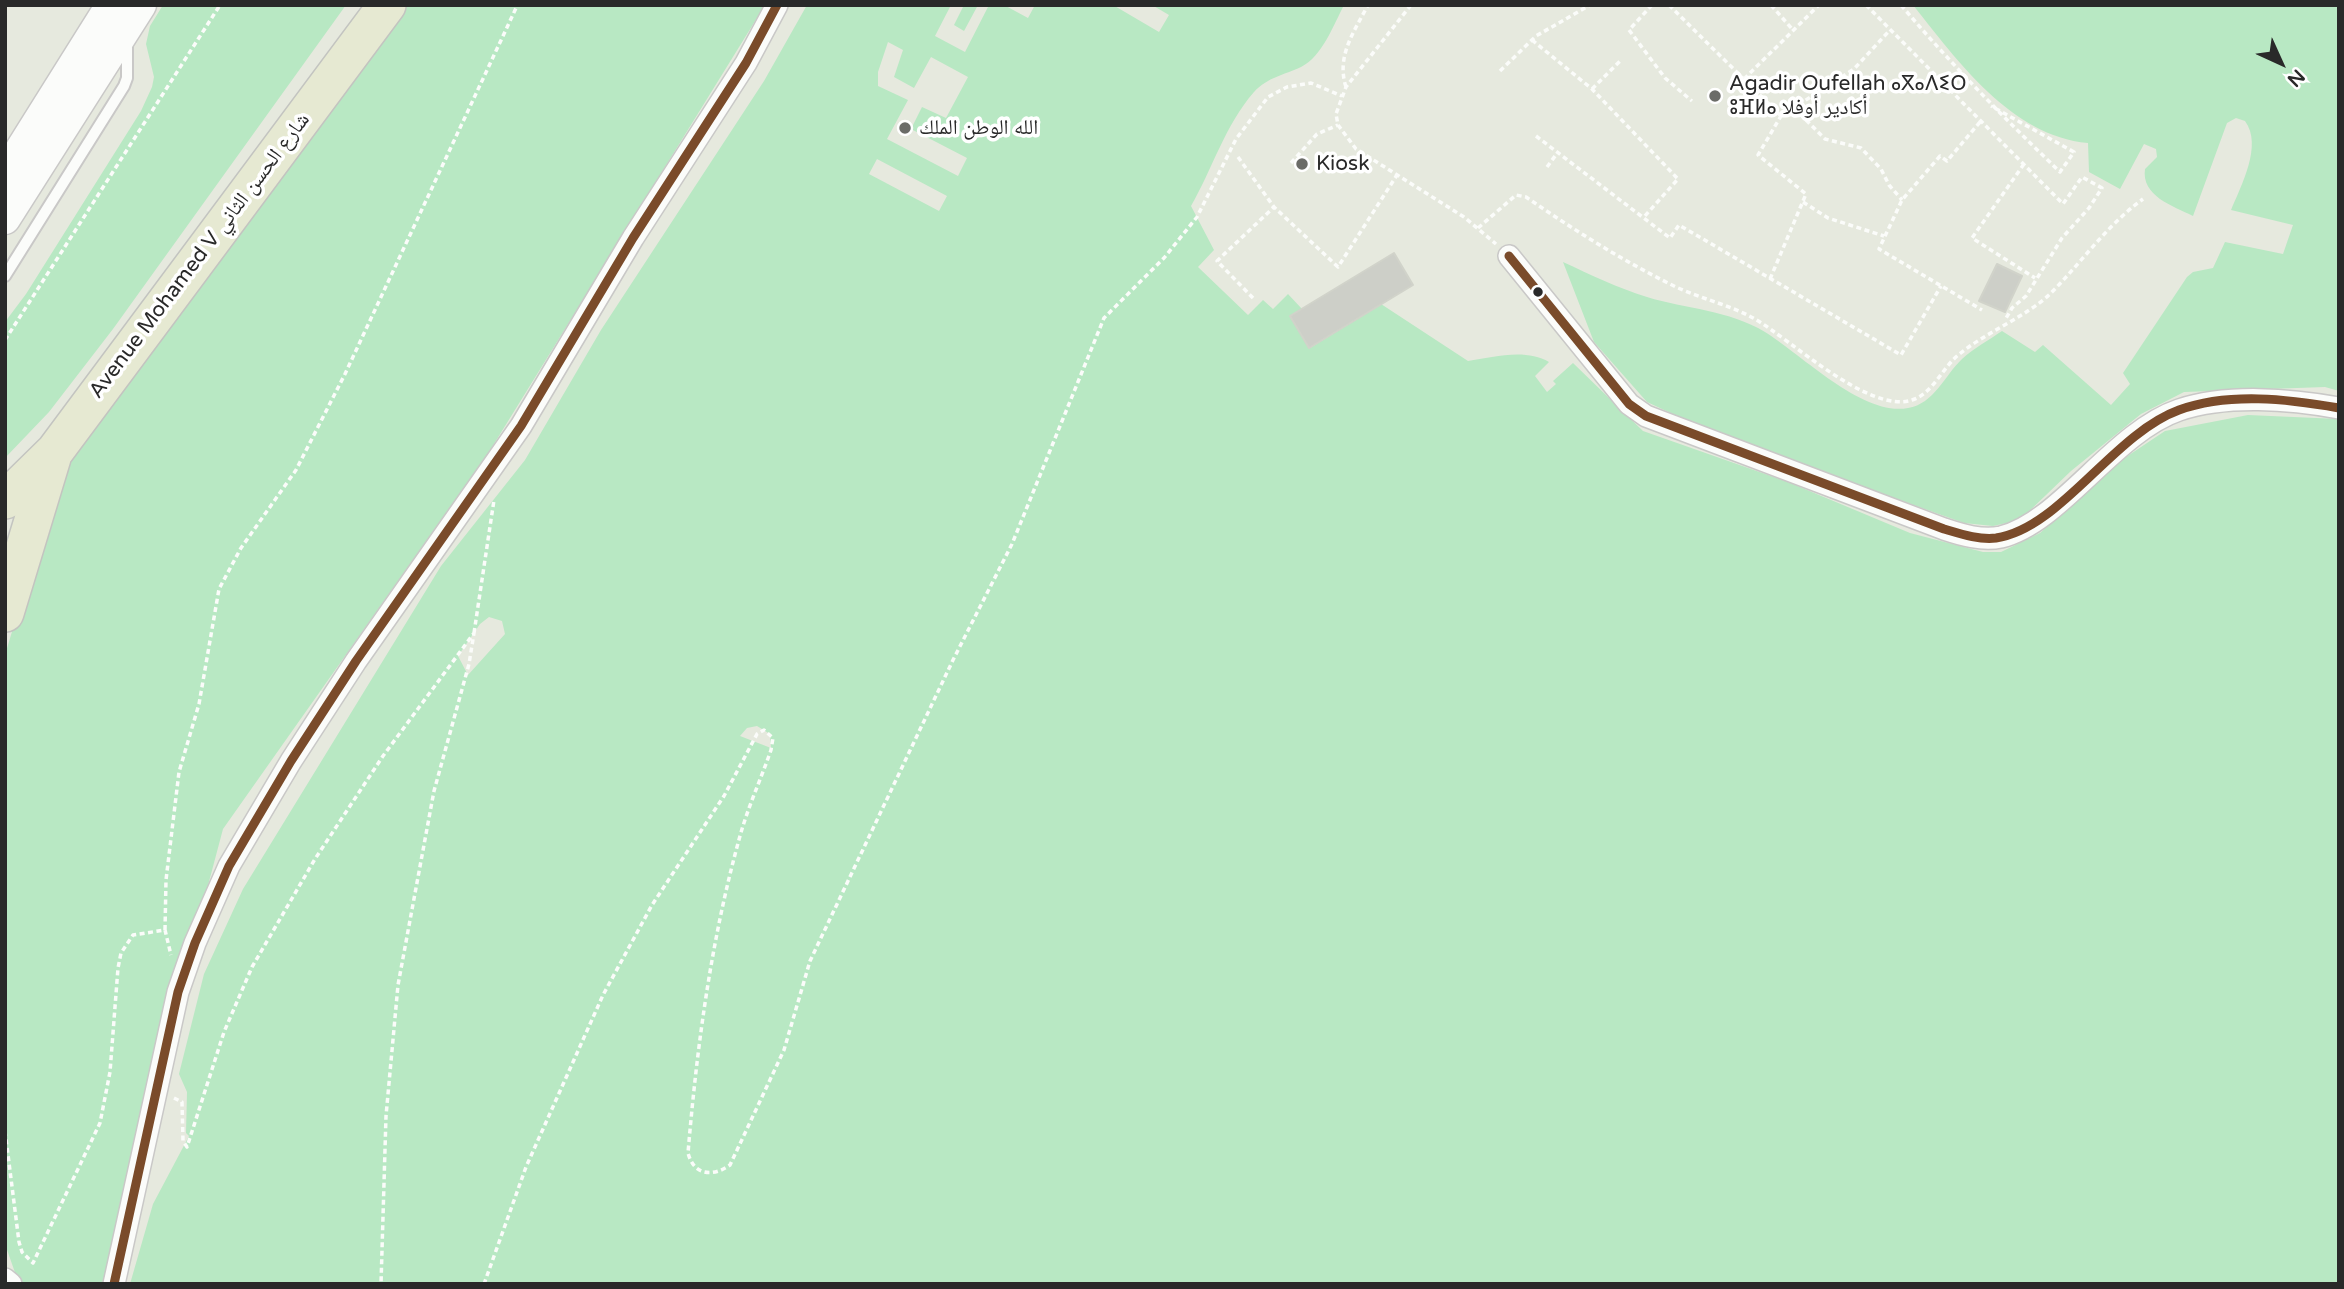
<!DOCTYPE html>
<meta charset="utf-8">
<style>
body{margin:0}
#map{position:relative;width:2344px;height:1289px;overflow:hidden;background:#e6e9de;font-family:"Varela Round",sans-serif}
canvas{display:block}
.frame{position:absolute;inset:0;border:7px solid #292929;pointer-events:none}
.north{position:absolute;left:2246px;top:28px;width:70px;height:70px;-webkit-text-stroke:5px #fff;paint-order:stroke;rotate:135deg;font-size:19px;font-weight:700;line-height:28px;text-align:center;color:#292929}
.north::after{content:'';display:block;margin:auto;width:24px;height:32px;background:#292929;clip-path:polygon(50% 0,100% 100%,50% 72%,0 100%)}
</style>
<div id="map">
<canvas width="2344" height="1289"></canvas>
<div class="frame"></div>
<div class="north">N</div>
</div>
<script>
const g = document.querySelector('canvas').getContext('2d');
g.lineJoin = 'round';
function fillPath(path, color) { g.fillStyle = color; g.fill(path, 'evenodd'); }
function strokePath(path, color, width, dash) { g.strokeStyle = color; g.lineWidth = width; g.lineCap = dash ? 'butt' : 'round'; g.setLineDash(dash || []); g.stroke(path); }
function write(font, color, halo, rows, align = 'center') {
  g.font = font + ' "Varela Round","Noto Naskh Arabic","Noto Sans Tifinagh",sans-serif'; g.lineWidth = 7; g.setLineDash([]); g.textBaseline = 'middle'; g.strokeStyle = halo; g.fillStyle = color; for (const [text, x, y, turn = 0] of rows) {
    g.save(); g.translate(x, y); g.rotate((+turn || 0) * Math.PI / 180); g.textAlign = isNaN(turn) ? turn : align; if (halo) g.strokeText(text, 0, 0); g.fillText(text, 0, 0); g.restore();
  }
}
const green = new Path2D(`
 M163 5H346L113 329 49 412 5 458V322L26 294 141 111 152 87 154 77 146 44 150 26Z
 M399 5H765L489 452 223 829 102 1284H19L5 1244V655L66 451Z
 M807 5H951L935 36 965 52 989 5H1004L1028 18 1035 5H1113L1159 32 1169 15 1152 5H1344C1334 24 1322 57 1301 67 1284 75 1268 77 1254 92 1225 125 1212 170 1191 206L1214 250 1198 267 1248 315 1263 300 1273 309 1288 294 1302 309 1290 316 1310 348 1381 304 1468 361C1493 357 1526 348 1549 362L1535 376 1547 392 1556 384 1553 381 1573 363 1643 431 1788 482 1910 533 1983 552H2001L2040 533 2120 461 2165 431 2248 415 2339 419V1284H130L153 1204 189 1136 186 1133 187 1092 179 1074 204 974 243 889 441 566 525 460 601 330 764 81ZM888 42 903 50 894 77 914 88 931 57 968 77 946 118 922 107 911 129 967 158 958 176 887 139 908 100 878 86V72ZM877 159 947 196 939 211 869 174ZM489 617 502 621 505 634 468 675 458 656 480 624ZM757 726 770 734 771 748 740 736 747 728Z
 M964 5H978L964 31 954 25Z
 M1913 5H2339V391L2325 387 2184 392 2141 414 2071 471 2020 520 1993 526 1964 523 1722 437 1647 402 1594 342 1563 262C1591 275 1618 288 1647 297 1686 309 1729 310 1765 332 1801 354 1863 417 1908 408 1934 404 1945 375 1962 359 1974 348 1989 340 2002 331L2035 352 2043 345 2111 405 2130 384 2123 373 2187 277 2193 272 2213 268 2225 242 2283 254 2293 225 2231 210C2241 186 2263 145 2245 121L2236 118 2227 123 2193 216C2173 206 2141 196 2145 169L2157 157 2156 149 2144 144 2120 189 2089 172 2088 143C2011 136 1957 60 1913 5Z`);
const building = new Path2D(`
 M1394 253 1413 285 1309 348 1290 316Z
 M1997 264 2022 276 2005 312 1979 301Z`);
const path = new Path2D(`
 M1411 5 1346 87 1336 114 1338 125 1356 149 1464 217 1496 244
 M1652 5 1629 30 1665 78 1692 101
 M1669 5 1781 116 1854 69 1890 30
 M1771 5 1793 30
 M1866 5 2063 204 2082 177 2102 188 2089 208 2062 238 2026 296 2012 308 2005 320
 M1901 5C1951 64 2004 118 2060 172L2074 152 1991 106
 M1532 40 1592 89 1678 179 1644 217
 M1500 71 1536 36 1590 5
 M1744 79 1819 5
 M1346 87C1336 56 1354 32 1368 5
 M1592 89 1622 59
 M1794 108 1825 139 1861 148 1881 169 1889 185 1902 200
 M1980 122 1947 161 1940 156 1902 200 1879 249 1982 310
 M1536 136 1670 238 1679 225 1901 355 1941 286
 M1238 157 1274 207 1338 267 1397 175
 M1291 163 1317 134 1338 125
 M2024 164 1972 238 2035 278
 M1547 167 1558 152
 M1803 202 1828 218 1884 236
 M1478 228 1516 195 1526 197C1574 230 1623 261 1676 287 1702 299 1730 305 1755 319 1791 340 1869 414 1912 400 1932 394 1942 369 1957 356 1984 333 2026 317 2050 294 2082 262 2106 226 2143 199
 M1770 279 1806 194 1758 155 1781 116
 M1253 298 1217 261 1274 207
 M5 340 220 5
 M474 633 494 500
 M165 930 166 880 179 772 199 704 219 589 241 548 296 470 345 374 517 6
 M174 1098 182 1102 183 1141 187 1147 224 1032 252 967 315 859 383 756 474 633 469 664 434 791 398 985 386 1116 381 1284
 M5 1131 19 1242 22 1252 33 1263 100 1123 110 1072 118 968 121 953 133 935 165 930 171 955
 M484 1284 526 1167 603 995 652 905 724 796 757 734 764 730 773 738 771 750C761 779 748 807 740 836 711 940 697 1046 688 1153 694 1176 713 1177 730 1165L784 1050 810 961 953 660 1012 544 1104 318 1164 258 1197 217 1236 139 1268 97 1287 87 1311 83 1342 96`);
const lane = new Path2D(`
 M5 276 124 86 127 78V44`);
const street = new Path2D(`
 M1509 256 1629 404 1646 416 1944 529C1962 535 1982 541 2001 537 2060 523 2114 432 2179 410 2227 394 2290 399 2339 408
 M5 1279 11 1284
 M114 1284 178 992 195 943 229 866 291 761 356 661 521 426 633 238 746 63 777 5`);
const secondary = new Path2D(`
 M5 174 111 5
 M5 219 141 5`);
const highway = new Path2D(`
 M5 500 55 451 387 5
 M5 613 52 458`);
const bus1 = new Path2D(`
 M1509 256 1629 404 1646 416 1944 529C1961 534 1979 540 1996 538 2060 529 2113 434 2179 410 2229 392 2288 399 2339 408
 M114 1284 178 992 195 943 229 866 291 761 356 661 521 426 633 238 746 63 777 5`);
const markers = [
 [1715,96,7,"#6b6c68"],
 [905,128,7,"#6b6c68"],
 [1302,164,7,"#6b6c68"],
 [1538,292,6,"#292929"]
];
const poiNames = [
 ["Agadir Oufellah ⴰⴳⴰⴷⵉⵔ",1729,84],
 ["ⵓⴼⵍⴰ أكادير أوفلا",1729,108],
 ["الله الوطن الملك",919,128],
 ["Kiosk",1316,164]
];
const streetNames = [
 ["Avenue Mohamed V شارع الحسن الثاني",200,256,-53]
];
fillPath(green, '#b8e8c3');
fillPath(building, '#cdcfc8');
strokePath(building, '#d1d3ca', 2);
strokePath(lane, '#c9c8c7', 14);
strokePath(street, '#c9c8c7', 24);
strokePath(secondary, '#c9c8c7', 33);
strokePath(highway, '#c3c4c0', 40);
strokePath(path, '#fbfcfa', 3.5, [5, 3.5]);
strokePath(lane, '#fbfcfa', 10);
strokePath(street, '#fbfcfa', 21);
strokePath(secondary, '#fbfcfa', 30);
strokePath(highway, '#e6e9d2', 37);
strokePath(bus1, '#7a4b2a', 9);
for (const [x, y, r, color] of markers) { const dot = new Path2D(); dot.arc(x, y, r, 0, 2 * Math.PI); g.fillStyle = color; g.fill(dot); strokePath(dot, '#fff', 2.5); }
write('21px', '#292929', '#fff', poiNames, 'left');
write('21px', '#292929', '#fff', streetNames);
</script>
